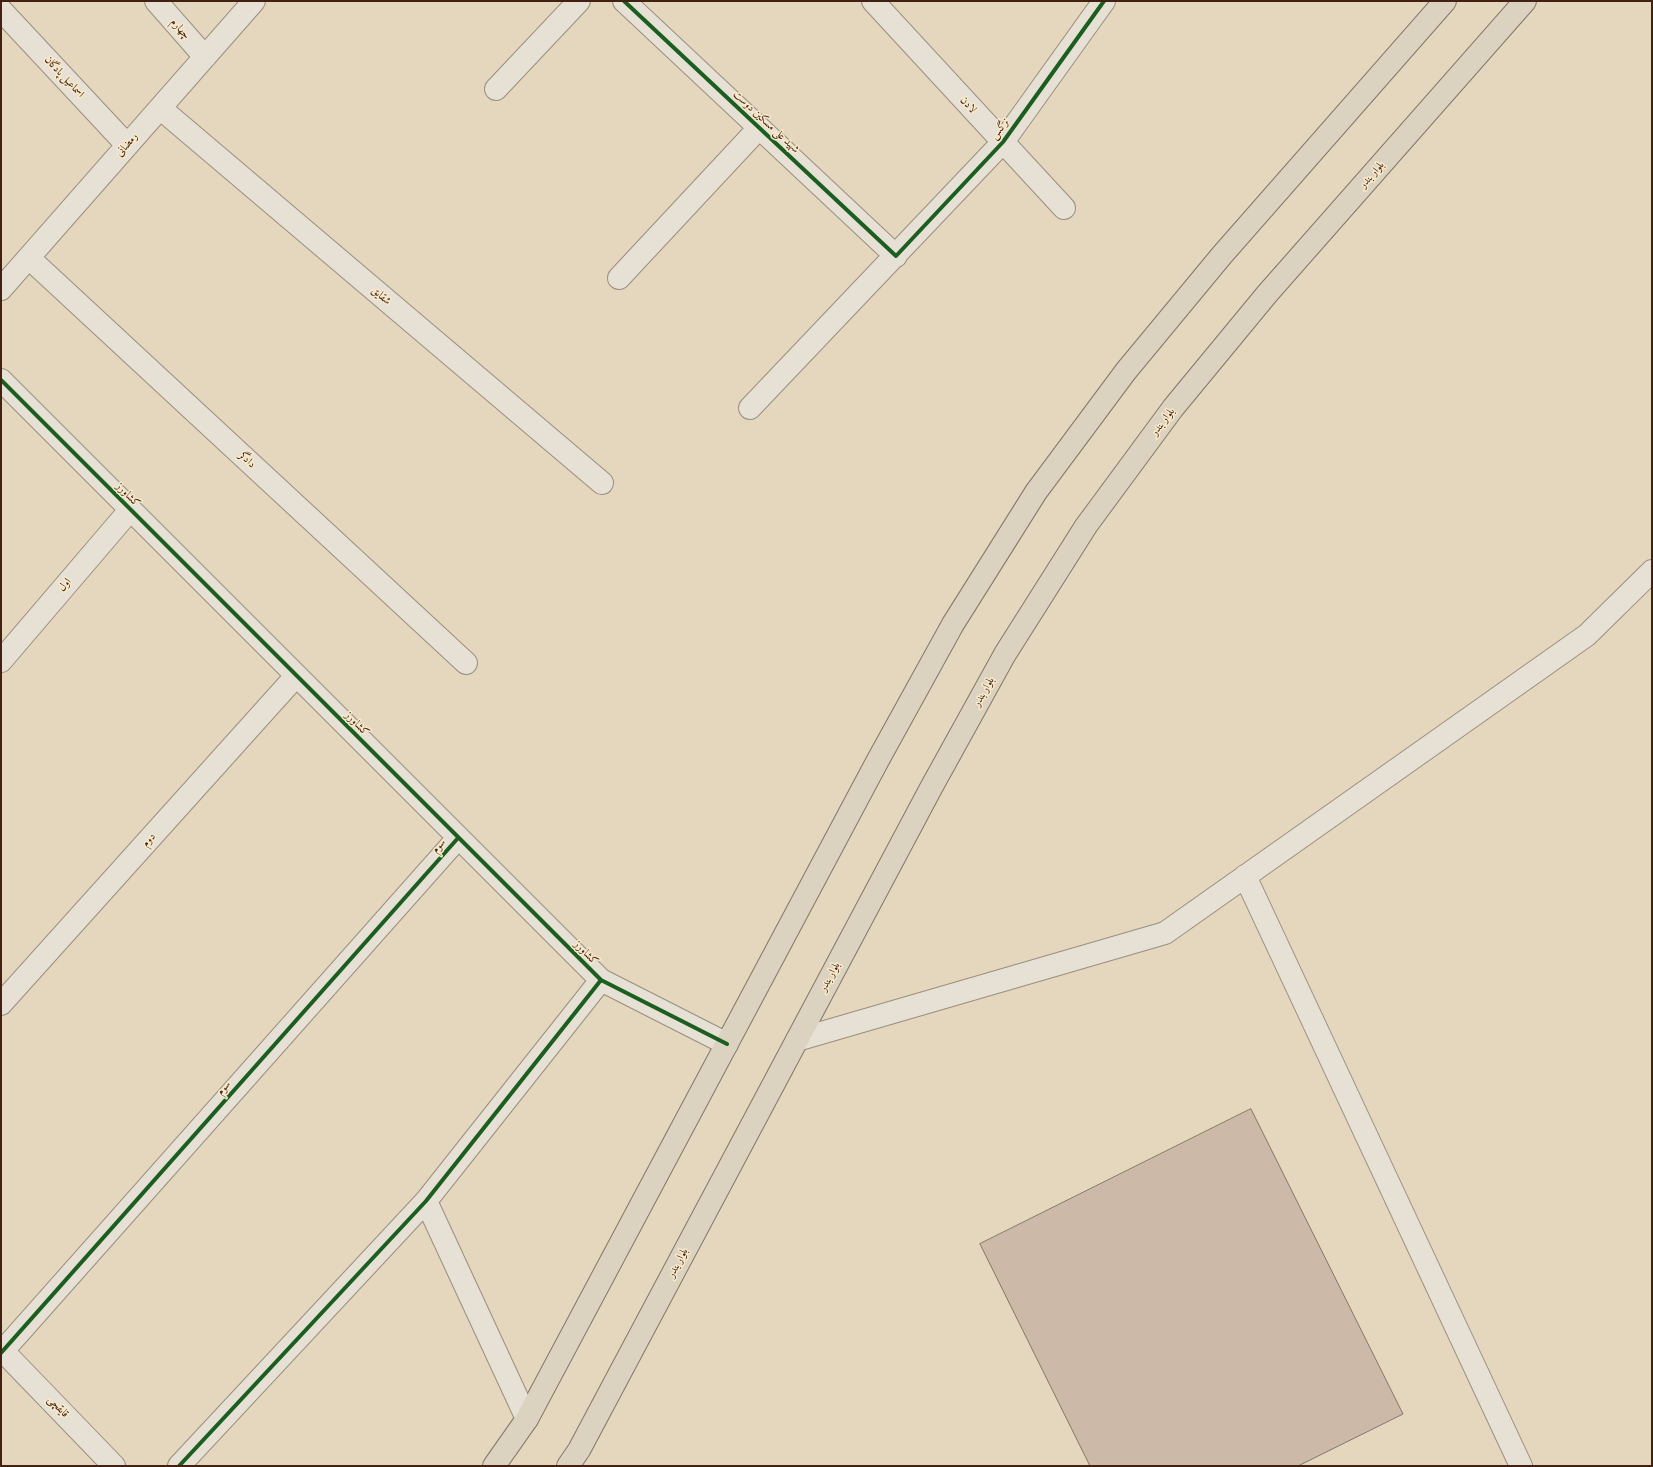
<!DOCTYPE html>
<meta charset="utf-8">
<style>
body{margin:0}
#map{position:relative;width:1653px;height:1467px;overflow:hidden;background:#e4d7bd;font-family:"IM FELL Great Primer",serif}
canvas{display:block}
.frame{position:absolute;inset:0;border:2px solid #422113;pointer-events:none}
</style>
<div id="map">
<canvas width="1653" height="1467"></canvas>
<div class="frame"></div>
</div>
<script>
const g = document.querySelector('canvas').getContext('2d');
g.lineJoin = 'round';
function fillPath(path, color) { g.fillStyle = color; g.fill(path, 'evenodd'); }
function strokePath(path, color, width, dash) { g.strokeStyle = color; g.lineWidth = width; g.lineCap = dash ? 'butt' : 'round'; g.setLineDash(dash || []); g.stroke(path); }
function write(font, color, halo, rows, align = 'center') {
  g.font = font + ' "IM FELL Great Primer",Amiri,serif'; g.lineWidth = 3; g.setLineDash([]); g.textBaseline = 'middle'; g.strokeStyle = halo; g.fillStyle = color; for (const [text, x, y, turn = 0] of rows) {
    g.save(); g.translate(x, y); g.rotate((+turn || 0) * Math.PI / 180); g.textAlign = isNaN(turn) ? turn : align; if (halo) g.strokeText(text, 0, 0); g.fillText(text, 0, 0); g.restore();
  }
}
const building = new Path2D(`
 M1251 1109 1403 1414 1298 1466H1090L980 1244Z`);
const minor = new Path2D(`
 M156 1 205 57
 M624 1 896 256
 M873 1 1064 208
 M1 10 127 145
 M496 89 579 1
 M160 108 602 483
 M29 258 466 663
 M619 278 759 128
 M1 289 254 1
 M1 380 601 980 727 1044
 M750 408 1003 142 1104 1
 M1 661 130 510
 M1245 876 1521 1466
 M1 1004 296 676
 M797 1040 1165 933 1587 635 1652 571
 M426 1201 527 1419
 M1 1349 114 1466
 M1 1353 458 838
 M179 1466 426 1201 601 980`);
const major = new Path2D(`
 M494 1466 527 1419 878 760 953 624 1036 492 1126 371 1222 255 1445 1
 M568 1466 579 1450 931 788 1005 654 1086 526 1173 408 1267 294 1525 1`);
const cycleway = new Path2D(`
 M624 1 896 256 1003 142 1104 1
 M1 380 601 980 727 1044
 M1 1353 458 838
 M179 1466 426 1201 601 980`);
const streetNames = [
 ["چهارم",180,29,49],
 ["اسماعیل پادگان",64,77,47],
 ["لادن",968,105,47],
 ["شهید علی مسکین دوست",766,122,43],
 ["نرگس",1000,129,-52],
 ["رمضانی",127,145,-49],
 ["بلوار بندر",1372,175,-49],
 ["شقایق",381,296,40],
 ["بلوار بندر",1163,422,-53],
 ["دادگر",247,460,43],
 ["کشاورز",128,495,45],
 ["اول",65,585,-50],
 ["بلوار بندر",984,692,-61],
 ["کشاورز",357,724,45],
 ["دوم",149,840,-48],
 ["سوم",439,846,-48],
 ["کشاورز",586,953,45],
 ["بلوار بندر",830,977,-62],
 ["سوم",224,1088,-48],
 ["بلوار بندر",678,1263,-62],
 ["قایقچی",58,1407,46]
];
fillPath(building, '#ccb9a8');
strokePath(building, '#837668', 1);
strokePath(minor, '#9a8e7e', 24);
strokePath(major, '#837668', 24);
strokePath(minor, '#e7e1d5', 22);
strokePath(major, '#dcd2c0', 22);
strokePath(cycleway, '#1b5e20', 4);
write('11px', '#422113', '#f7e9ca', streetNames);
</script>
